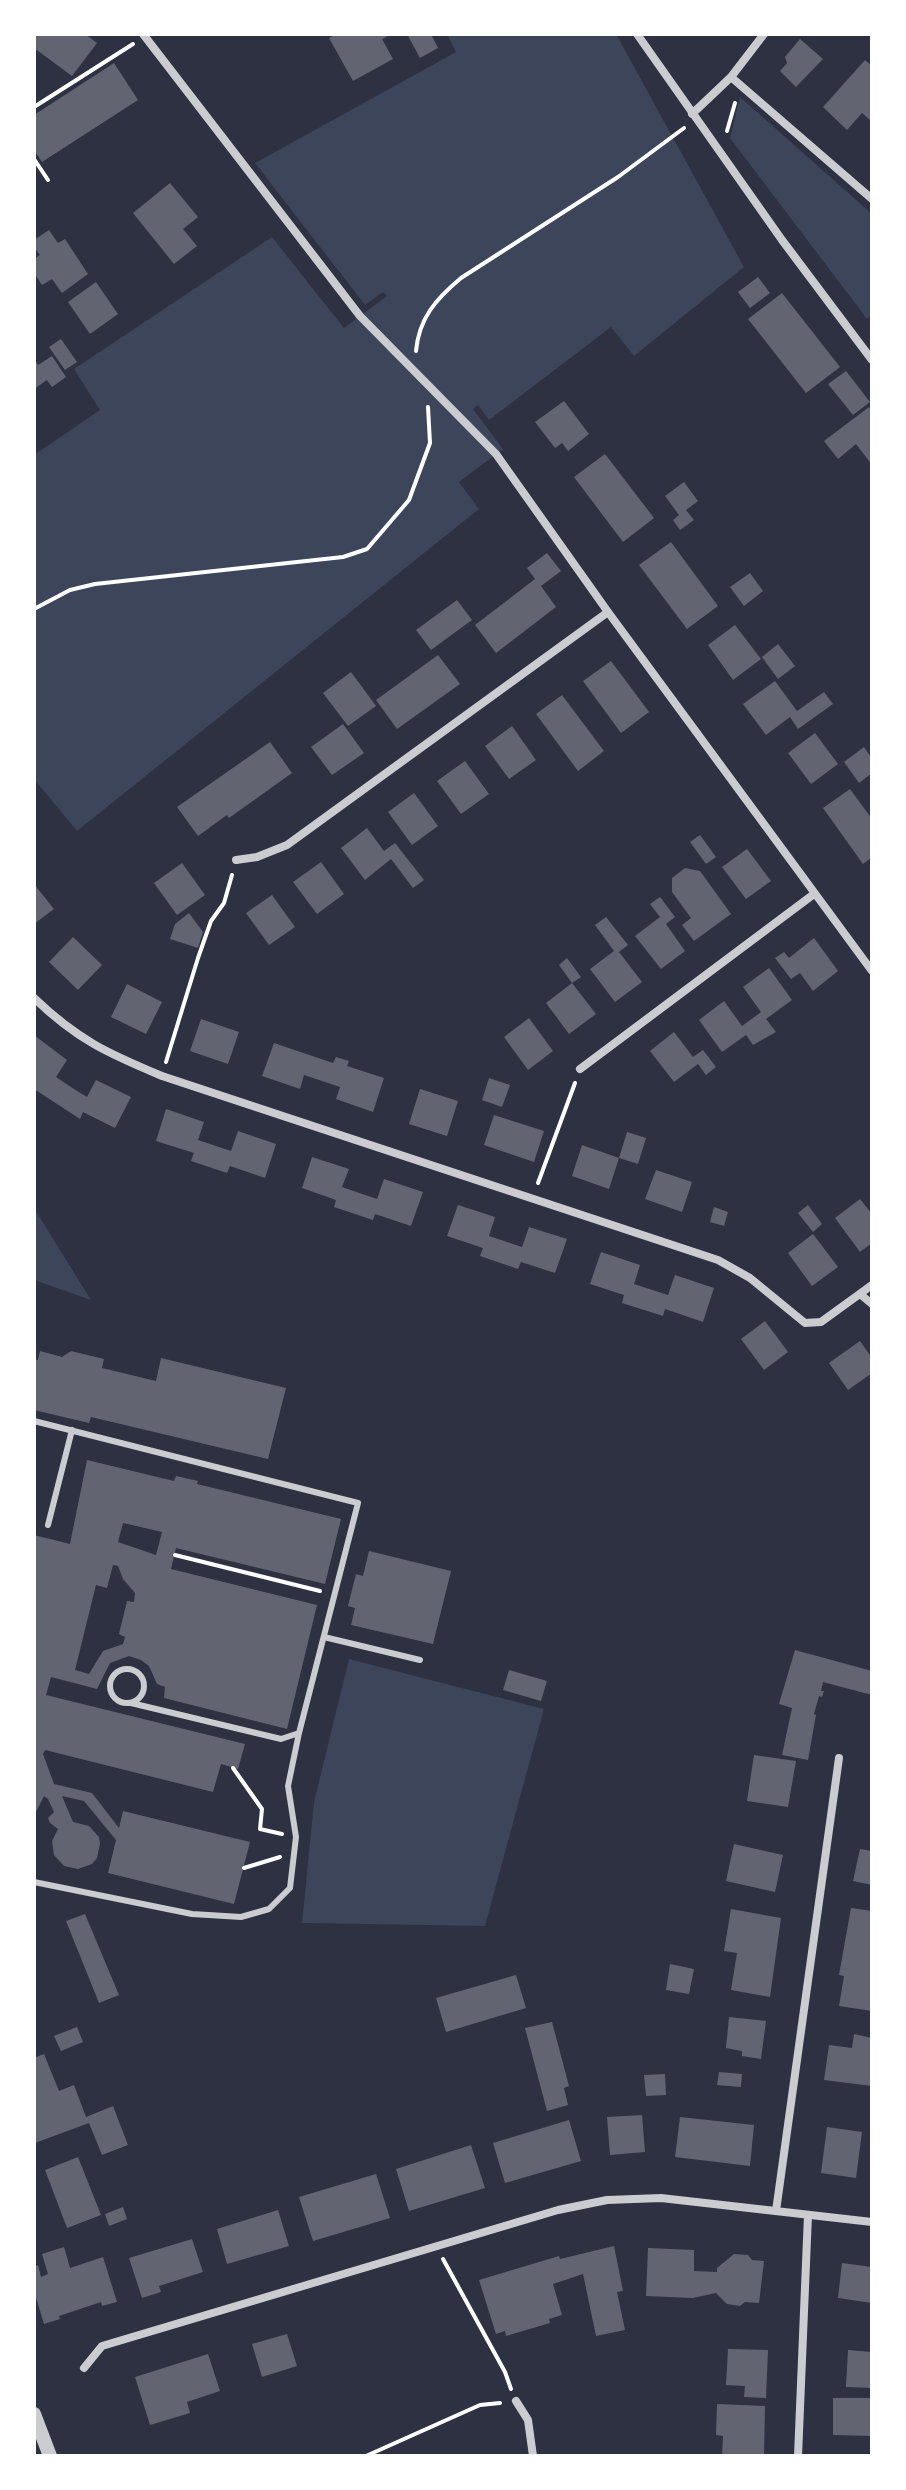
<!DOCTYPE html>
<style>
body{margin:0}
#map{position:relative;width:906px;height:2490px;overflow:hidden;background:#2d3142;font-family:"DM Sans",sans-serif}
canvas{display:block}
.frame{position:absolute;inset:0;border:36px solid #fff;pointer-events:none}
</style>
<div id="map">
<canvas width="906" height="2490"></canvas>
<div class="frame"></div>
</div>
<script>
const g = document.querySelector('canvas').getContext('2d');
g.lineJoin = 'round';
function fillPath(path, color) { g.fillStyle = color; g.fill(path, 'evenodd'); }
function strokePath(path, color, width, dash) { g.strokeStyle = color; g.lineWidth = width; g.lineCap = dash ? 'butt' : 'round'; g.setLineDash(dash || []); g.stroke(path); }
const green = new Path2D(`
 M447 34H616L744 267 634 356 611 327 489 420 478 405 473 409 503 449 459 482 479 509 77 831 34 779V455L100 410 74 369 272 237 344 328 387 296 383 292 365 305 255 163 456 52Z
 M740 97 872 214V314L867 319 730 138Z
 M34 1208 91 1300 34 1280Z
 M349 1659 544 1709 485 1926 302 1923 314 1802Z`);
const building = new Path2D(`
 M34 34H85L97 43 72 76 34 48Z
 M336 34H385L387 37 382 39 393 59 353 81 329 38Z
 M407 34H431L438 48 420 58Z
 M800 39 823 59 796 87 780 71 787 63 785 57Z
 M865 60 872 66V122L862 113 847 130 823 107Z
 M114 63 138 100 42 162 34 150V115Z
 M170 183 198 217 183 229 197 246 174 264 133 213Z
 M49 230 58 243 65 239 88 274 62 293 52 279 42 285 34 273V259L40 255 34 247V240Z
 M758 277 770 293 750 308 738 292Z
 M96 282 118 314 90 334 68 302Z
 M782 293 840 367 806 393 748 319Z
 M61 339 77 362 65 370 49 347Z
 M52 356 66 377 52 387 47 380 34 389V358L38 365Z
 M846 371 870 402 853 415 828 384Z
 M564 401 589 434 568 451 562 443 555 448 535 422Z
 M869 407 872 411V465L856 444 838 459 824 441Z
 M605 454 654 518 623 542 574 477Z
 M684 482 698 501 686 510 694 520 680 530 673 520 679 515 665 496Z
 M671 542 718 606 687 629 639 565Z
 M547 553 561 571 541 586 556 607 496 653 475 625 535 579 527 568Z
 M750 573 763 591 744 606 730 587Z
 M457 600 472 620 431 650 416 630Z
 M735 625 761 659 733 680 708 645Z
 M778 644 795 666 778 679 762 657Z
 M438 655 460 684 397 729 376 700Z
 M611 661 649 712 621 733 583 681Z
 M351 672 376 706 348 726 323 693Z
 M775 681 797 711 824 692 833 704 798 729 790 717 766 735 743 704Z
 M562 695 604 751 578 771 536 714Z
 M343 724 364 753 332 775 311 747Z
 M512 726 536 760 509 779 485 746Z
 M815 733 838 764 811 784 788 753Z
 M270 742 292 773 229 818 227 815 198 836 177 807Z
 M864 747 872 759V773L859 783 844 762Z
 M465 761 489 794 461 814 437 781Z
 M850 789 872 819V857L863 864 823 808Z
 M414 793 438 826 412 845 388 812Z
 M367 828 384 851 395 843 424 880 413 888 391 859 365 880 341 848Z
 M700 835 716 857 706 864 690 842Z
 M747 849 771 881 746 899 722 867Z
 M321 862 344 894 317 914 293 882Z
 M182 863 205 895 177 915 154 883Z
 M685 868 700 871 731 914 694 941 682 925 691 918 672 892V878Z
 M34 884 54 909 34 924Z
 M272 895 295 927 269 945 246 913Z
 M660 897 675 917 666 924 685 951 661 969 635 936 660 917 650 904Z
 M189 913 203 932 198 948 170 939 175 924Z
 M606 917 628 945 619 952 642 982 615 1002 590 969 614 951 595 925Z
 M73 937 102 965 78 990 49 962Z
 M814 938 838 971 813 991 800 973 791 979 775 958 784 952 789 958Z
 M567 958 581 977 572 983 559 965Z
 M769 968 792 1000 766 1019 776 1032 753 1045 746 1035 722 1052 699 1020 724 1001 742 1026 761 1012 743 987Z
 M572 983 596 1014 569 1034 546 1003Z
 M127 984 162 1002 146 1034 111 1017Z
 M529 1018 553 1051 528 1070 504 1037Z
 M201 1019 239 1032 228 1064 190 1051Z
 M674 1032 693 1057 703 1050 716 1067 706 1075 698 1064 674 1082 650 1051Z
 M34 1035 67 1060 56 1077 74 1089 87 1097 96 1080 131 1097 115 1128 83 1112 80 1119 34 1089Z
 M274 1043 333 1063 336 1057 349 1061 347 1066 384 1078 373 1112 336 1099 340 1087 304 1075 300 1089 262 1076Z
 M489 1078 510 1085 502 1107 482 1100Z
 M420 1089 458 1101 447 1136 409 1124Z
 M166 1109 204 1122 198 1140 231 1151 238 1131 276 1144 265 1178 230 1166 227 1173 191 1161 194 1153 156 1141Z
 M494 1115 544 1131 534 1162 484 1145Z
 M627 1132 646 1138 638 1164 619 1158 609 1189 572 1176 582 1145 619 1158Z
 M312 1157 349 1169 342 1187 377 1199 384 1179 423 1192 411 1226 375 1214 373 1220 334 1207 336 1200 302 1188Z
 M656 1170 692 1182 682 1212 645 1199Z
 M860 1199 872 1214V1243L860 1252 835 1218Z
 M458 1205 495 1217 489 1236 522 1247 529 1227 567 1239 555 1273 521 1262 518 1269 480 1256 483 1248 447 1236Z
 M808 1205 822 1224 813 1232 798 1213Z
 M714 1207 728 1212 724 1226 710 1222Z
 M813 1234 838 1267 812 1286 788 1253Z
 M601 1252 640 1265 634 1284 668 1295 675 1275 714 1288 703 1322 665 1309 663 1316 622 1303 624 1295 590 1284Z
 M765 1321 788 1352 764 1370 741 1339Z
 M860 1341 872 1358V1373L848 1390 829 1363Z
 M40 1351 62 1357 71 1351 104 1359 102 1368 156 1381 161 1358 286 1388 268 1459 91 1417 89 1423 34 1410V1359L38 1360Z
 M87 1460 174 1481 176 1476 198 1481 197 1484 341 1519 325 1584 176 1548 171 1569 317 1605 287 1729 164 1698 165 1687 157 1684 149 1666 141 1660 129 1656 110 1663 97 1689 51 1677 46 1695 245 1744 238 1769 221 1764 213 1792 45 1750 43 1754 54 1784 92 1793 119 1828 123 1811 250 1842 234 1904 108 1873 116 1840 84 1801 62 1796 73 1822 89 1826 99 1837 100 1844 97 1858 92 1864 78 1869 64 1866 54 1855 52 1841 58 1829 50 1823 48 1818 54 1812 48 1799 44 1796 34 1816V1535L70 1544ZM123 1523 162 1532 156 1555 118 1542ZM113 1565 118 1566 123 1579 135 1593 134 1602 127 1601 119 1634 125 1637 123 1644 103 1651 89 1674 75 1670 96 1585 107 1588Z
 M369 1551 451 1571 433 1644 351 1625 355 1608 348 1606 356 1574 363 1576Z
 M795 1650 872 1671V1695L823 1682 821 1691H824L822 1697 819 1696 814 1714 816 1715 808 1760 782 1755 792 1708 779 1704Z
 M509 1670 547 1681 541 1701 503 1690Z
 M754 1755 796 1761 788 1807 747 1801Z
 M734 1844 783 1855 775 1892 726 1881Z
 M860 1849 872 1851V1885L853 1881Z
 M851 1908 872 1911V2011L839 2006 844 1976 839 1975Z
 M731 1909 781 1918 770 1997 731 1990 737 1953 724 1951Z
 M85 1914 119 1995 99 2003 66 1921Z
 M670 1964 694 1969 689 1994 666 1990Z
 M516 1975 526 2008 446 2032 436 1998Z
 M729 2017 766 2021 761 2059 742 2056V2051L726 2048Z
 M552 2022 569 2086 564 2088 568 2105 547 2111 525 2028Z
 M77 2027 83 2042 61 2051 54 2036Z
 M854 2034 872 2038V2086L824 2080 829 2045 852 2048Z
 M44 2054 59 2091 74 2085 86 2117 113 2106 128 2145 102 2155 89 2123 35 2143 34 2058Z
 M719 2072 742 2074 741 2087 717 2085Z
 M665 2074 666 2095 646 2096 644 2075Z
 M642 2115 645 2152 610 2155 607 2117Z
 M680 2117 754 2125 750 2166 675 2157Z
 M569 2120 581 2161 505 2183 493 2143Z
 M827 2127 862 2132 856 2178 821 2173Z
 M471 2145 485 2188 409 2211 396 2169Z
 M78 2157 101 2215 67 2228 45 2170Z
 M376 2174 390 2218 313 2241 299 2197Z
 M123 2207 127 2219 109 2226 105 2214Z
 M278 2210 289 2246 227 2264 217 2229Z
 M192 2239 203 2272 159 2286 161 2292 142 2298 129 2258Z
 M614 2246 623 2291 617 2292 625 2330 596 2336 583 2274 553 2284 562 2315 549 2319 550 2323 506 2336 505 2331 496 2334 479 2280 559 2256 560 2259Z
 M64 2247 70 2268 103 2257 117 2302 102 2306 101 2302 59 2316 60 2319 44 2324 34 2291V2267L38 2265 41 2277 48 2274 42 2254Z
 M648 2248 694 2250V2271L717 2272V2268L734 2254 748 2255 752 2260 764 2261 759 2303 745 2302 740 2306 727 2304 716 2293 693 2298 646 2296Z
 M842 2263 872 2267V2303L838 2298Z
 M287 2334 297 2366 262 2377 252 2344Z
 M728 2349 768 2350 766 2398 744 2397 745 2386 726 2385Z
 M848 2350 872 2352V2388L846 2387Z
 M208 2354 220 2391 187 2402 190 2413 150 2425 135 2377Z
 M833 2398H872V2436L833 2435Z
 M717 2404 765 2406 764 2456H722L723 2436 716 2435Z`);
const path = new Path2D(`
 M34 107 133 44
 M727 131 735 103
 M34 159 48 180
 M416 351C419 318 436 299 461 278L618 177 684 128
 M34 609 70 590 95 584 343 557 367 549 409 500 430 443 428 407
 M166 1062 198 958 211 921 224 903 232 875
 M538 1183 575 1083
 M175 1555 320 1591
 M233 1768 262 1809 260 1829 282 1834
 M244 1868 280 1857
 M443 2259 505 2372 511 2389
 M366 2456 480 2405 500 2403`);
const service = new Path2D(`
 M34 1421 358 1503 299 1733 281 1739 131 1703
 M48 1525 72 1430
 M324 1637 420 1660
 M110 1686a17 17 0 1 1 34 0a17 17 0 1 1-34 0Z
 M34 1882 192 1914 241 1917 269 1909 290 1888 296 1837 288 1786 299 1733`);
const minor = new Path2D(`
 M143 34 360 316 496 454 608 612 872 971
 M637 34 782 240 872 360
 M731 77 872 199
 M692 114 731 77 764 34
 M236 860 257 857 287 845 608 612
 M34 998C78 1040 107 1053 162 1076L718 1260 750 1278 805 1323 821 1322 872 1285
 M580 1069 814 894
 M860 1294 872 1304
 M776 2211 839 1758
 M84 2368 102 2346 558 2210 607 2200 661 2198 872 2222
 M516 2401 528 2420 533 2456
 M798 2456 808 2215`);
const tertiary = new Path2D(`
 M34 2414 50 2456`);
fillPath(green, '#3c4559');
fillPath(building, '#626471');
strokePath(path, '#fff', 4);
strokePath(service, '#caccd0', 6);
strokePath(minor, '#caccd0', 8);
strokePath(tertiary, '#caccd0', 14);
</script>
